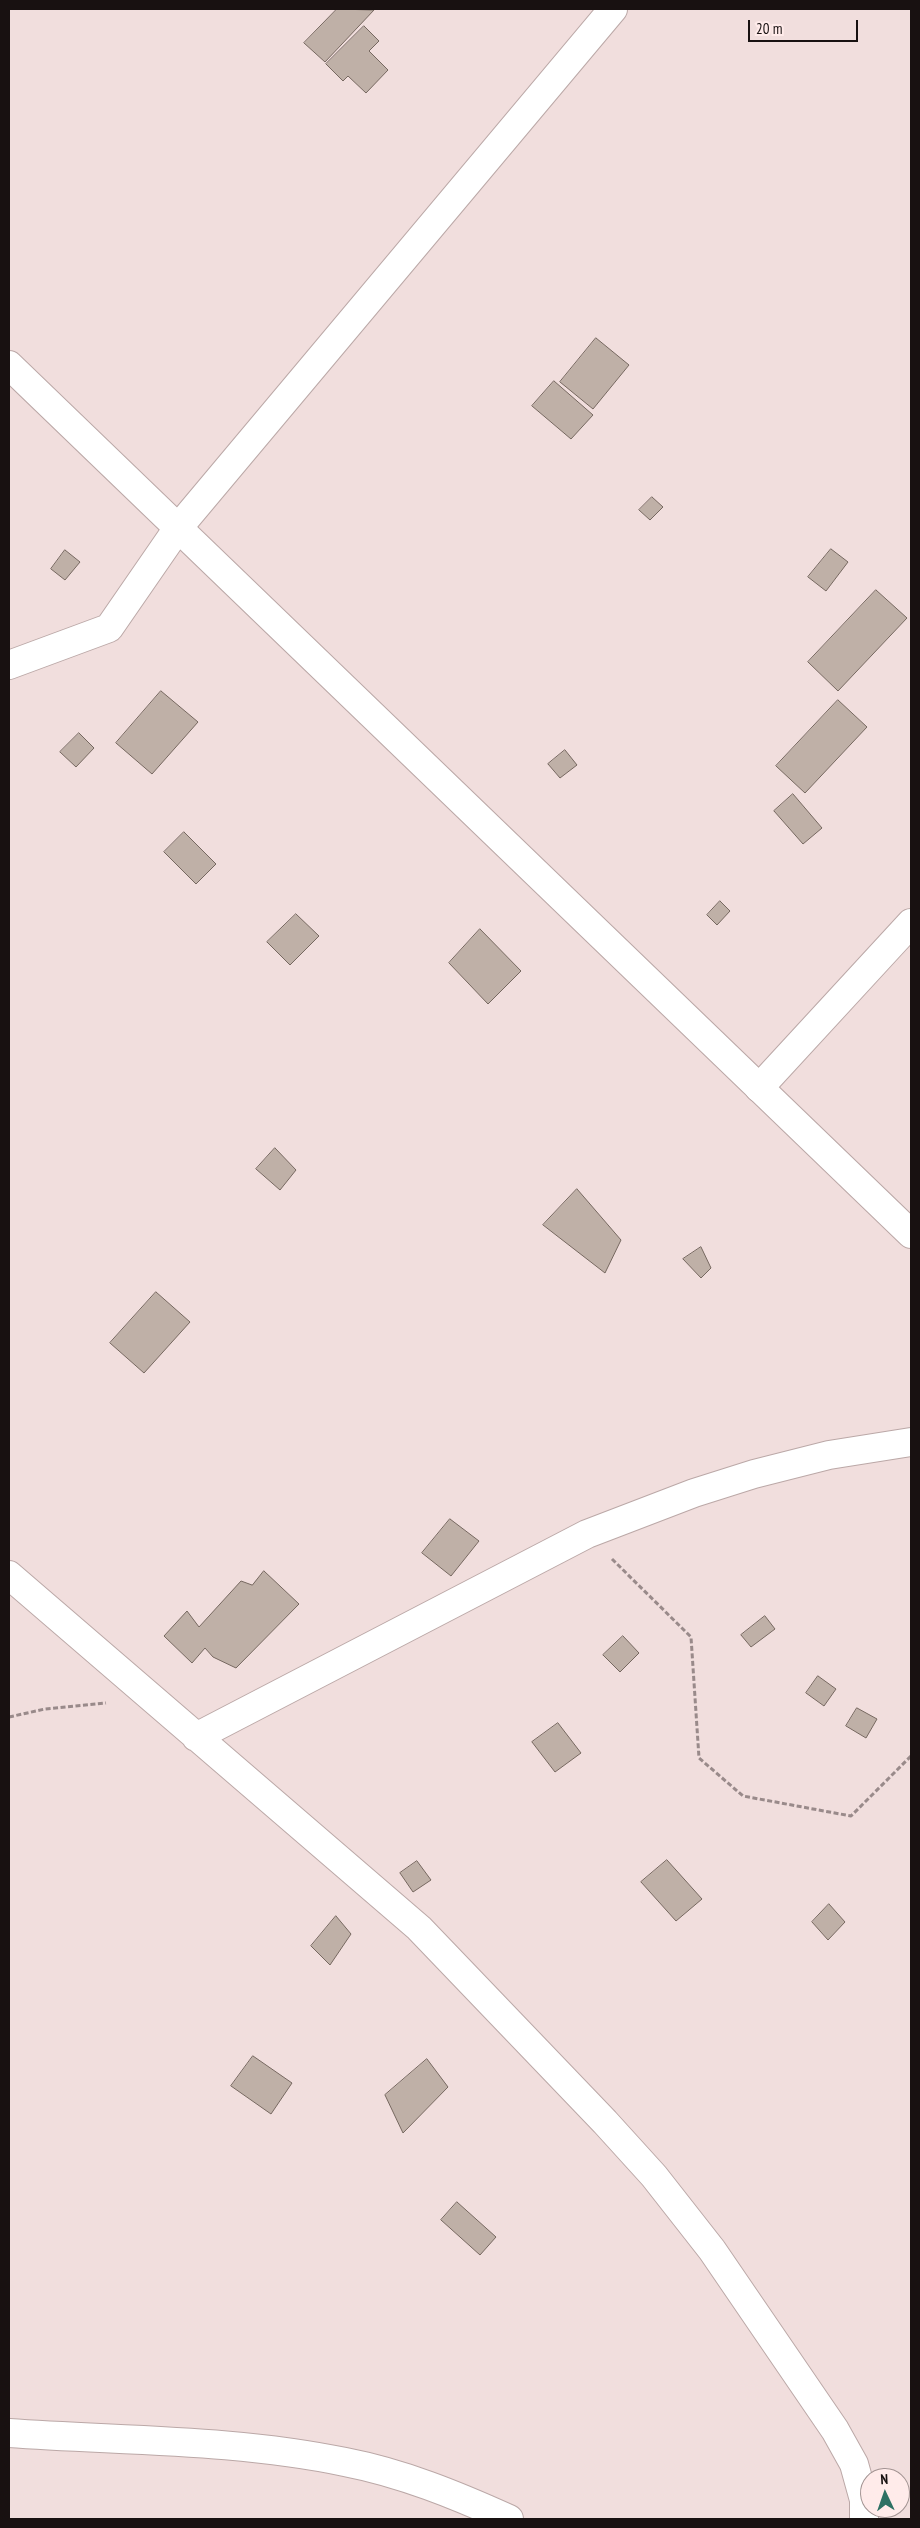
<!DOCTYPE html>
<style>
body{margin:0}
#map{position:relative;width:920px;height:2528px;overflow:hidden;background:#f1dedd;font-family:"PT Sans Narrow",sans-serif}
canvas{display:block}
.frame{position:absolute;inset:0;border:10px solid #181111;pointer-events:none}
.north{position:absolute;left:860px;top:2468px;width:50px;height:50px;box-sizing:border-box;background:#ffebea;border:1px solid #a39493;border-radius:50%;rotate:357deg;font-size:14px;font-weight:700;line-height:20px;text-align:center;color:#181111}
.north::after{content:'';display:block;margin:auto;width:18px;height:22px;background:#2e7164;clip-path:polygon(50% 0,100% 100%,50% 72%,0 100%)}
.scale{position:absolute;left:748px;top:20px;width:110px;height:22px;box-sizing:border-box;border:2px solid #181111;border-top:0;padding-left:6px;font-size:15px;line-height:18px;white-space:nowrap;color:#181111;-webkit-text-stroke:4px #ffebea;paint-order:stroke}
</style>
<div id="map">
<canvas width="920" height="2528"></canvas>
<div class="frame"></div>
<div class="north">N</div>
<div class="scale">20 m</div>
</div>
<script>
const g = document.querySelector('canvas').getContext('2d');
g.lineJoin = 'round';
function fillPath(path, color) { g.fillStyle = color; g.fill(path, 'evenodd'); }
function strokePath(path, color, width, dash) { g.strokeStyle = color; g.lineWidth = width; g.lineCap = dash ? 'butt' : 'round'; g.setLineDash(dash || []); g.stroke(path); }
const building = new Path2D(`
 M337 9 374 10 325 62 304 43Z
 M364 26 379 41 369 51 388 70 366 93 348 76 343 81 326 64Z
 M596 338 629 365 593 409 560 382Z
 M554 381 593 415 571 439 532 406Z
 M652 497 663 507 650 520 639 510Z
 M831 549 848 562 826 591 808 577Z
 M65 550 80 562 65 580 51 569Z
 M876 590 907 618 838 691 808 662Z
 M161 691 198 722 152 774 116 743Z
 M838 700 867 727 805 793 776 766Z
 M79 733 94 748 76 767 60 752Z
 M565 750 577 765 560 778 548 764Z
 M793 794 822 828 803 844 774 811Z
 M184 832 216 864 196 884 164 852Z
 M720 901 730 911 717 925 707 915Z
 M296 914 319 936 290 965 267 942Z
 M480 929 521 971 488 1004 449 963Z
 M275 1148 296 1170 280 1190 256 1169Z
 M577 1189 621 1240 605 1273 543 1225Z
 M701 1247 711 1268 701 1278 683 1259Z
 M156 1292 190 1322 144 1373 110 1343Z
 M450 1519 479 1541 451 1576 422 1553Z
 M264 1571 299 1604 236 1668 213 1657 205 1648 192 1663 164 1636 187 1611 199 1627 241 1581 252 1585Z
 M765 1616 775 1629 751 1647 741 1635Z
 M623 1636 639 1653 620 1672 603 1655Z
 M818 1676 836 1689 824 1706 806 1693Z
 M857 1708 877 1719 866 1738 846 1726Z
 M558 1723 581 1753 555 1772 532 1742Z
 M667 1860 702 1899 676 1921 641 1882Z
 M417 1861 431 1880 413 1892 400 1873Z
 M829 1904 845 1922 828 1940 812 1922Z
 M336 1916 351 1934 330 1965 311 1946Z
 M253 2056 292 2083 271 2114 231 2086Z
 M427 2059 448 2087 403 2133 385 2095Z
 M457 2202 496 2237 480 2255 441 2220Z`);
const path = new Path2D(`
 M612 1559 691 1637 699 1758 743 1796 851 1816 911 1756
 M9 1717 45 1709 106 1703`);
const street = new Path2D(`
 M9 665 109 628 178 528 613 9
 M759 1088 911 923
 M9 1575 419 1928 605 2122 654 2176 712 2250 835 2430 854 2464 864 2500V2519
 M196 1737 587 1534 694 1493 754 1474 829 1455 911 1442
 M9 2433C121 2441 235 2439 345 2462 402 2473 456 2495 509 2519`);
const secondary = new Path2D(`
 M9 365 911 1234`);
fillPath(building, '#bfb0a7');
strokePath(building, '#766860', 1);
strokePath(street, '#bba8a7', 30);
strokePath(secondary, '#bba8a7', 30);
strokePath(path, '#998a8a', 3, [5, 2.5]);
strokePath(street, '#fff', 28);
strokePath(secondary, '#fff', 28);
</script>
